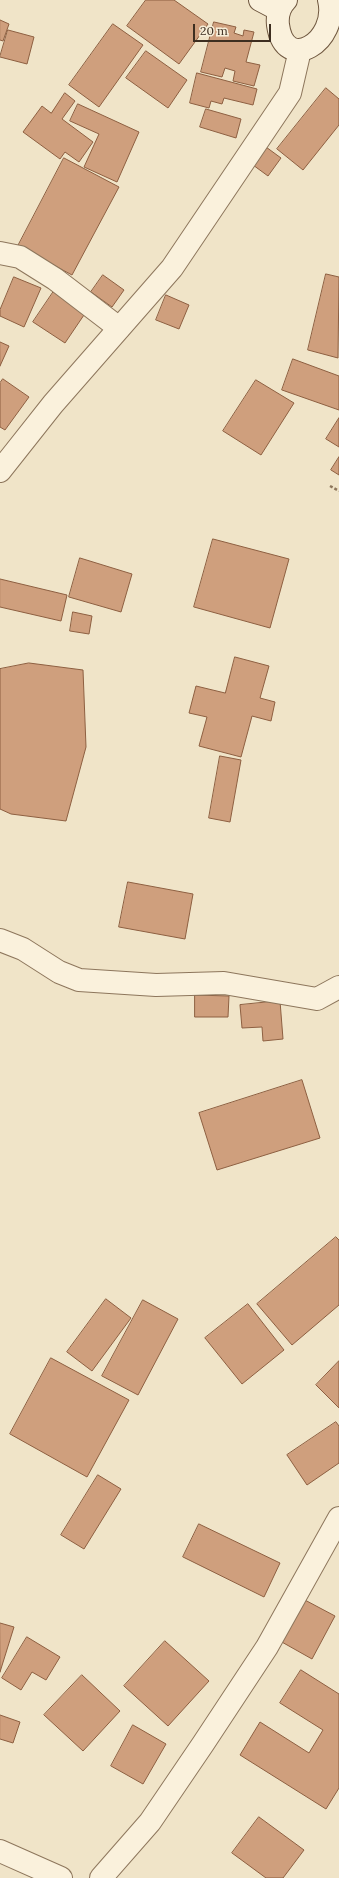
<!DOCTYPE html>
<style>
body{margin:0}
#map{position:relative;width:339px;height:1878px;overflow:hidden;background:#f0e4c8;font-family:Lora,serif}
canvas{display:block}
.scale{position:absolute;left:193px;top:24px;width:78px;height:18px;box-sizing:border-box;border:2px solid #3d2e20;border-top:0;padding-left:5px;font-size:12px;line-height:14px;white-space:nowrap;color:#3d2e20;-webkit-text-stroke:3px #f7eed8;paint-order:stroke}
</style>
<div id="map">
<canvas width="339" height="1878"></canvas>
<div class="scale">20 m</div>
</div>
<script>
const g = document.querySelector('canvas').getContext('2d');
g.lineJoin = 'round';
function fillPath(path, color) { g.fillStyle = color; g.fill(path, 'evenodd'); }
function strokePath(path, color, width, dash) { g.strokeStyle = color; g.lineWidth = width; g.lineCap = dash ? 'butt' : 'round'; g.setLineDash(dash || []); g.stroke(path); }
const building = new Path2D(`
 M146 0H174L208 24 179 64 127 26Z
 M0 20 9 24 3 41 0 40Z
 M214 22 236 27 234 33 243 36 244 30 254 32 246 62 260 65 254 86 233 81 235 71 225 68 222 77 201 72Z
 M113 24 143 45 99 107 69 85Z
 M8 30 34 37 27 64 0 57Z
 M146 51 187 80 168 108 126 78Z
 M197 73 257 89 253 105 224 98 222 104 211 101 209 108 190 103Z
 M326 88 339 99V125L303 170 277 149Z
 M65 93 75 101 62 119 93 142 79 162 65 152 60 159 23 132 42 106 51 113Z
 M78 104 139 132 117 182 84 167 99 134 70 121Z
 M206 109 241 119 236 138 200 127Z
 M266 147 281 158 268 176 253 165Z
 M64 158 119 187 72 275 18 246Z
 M326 274 339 277 338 358 308 350Z
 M103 275 124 290 112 307 91 292Z
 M14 277 41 288 24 327 0 316V310Z
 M54 291 86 312 65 343 33 322Z
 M166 295 189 305 179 329 156 320Z
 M0 342 9 346 0 366Z
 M293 359 339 376V410L282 390Z
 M3 379 29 397 5 430 0 427V383Z
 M256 380 294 403 261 455 223 431Z
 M339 418V447L326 439Z
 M339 457V475L331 470Z
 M213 539 289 559 270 628 194 607Z
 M80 558 132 574 121 612 69 597Z
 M0 579 67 595 61 621 0 607Z
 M73 612 92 616 89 634 70 631Z
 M235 657 269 666 260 698 275 702 271 721 252 716 241 757 199 746 207 717 189 713 196 686 225 693Z
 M29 663 83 670 86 747 66 821 11 814 0 809V669Z
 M220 756 241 760 230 822 209 818Z
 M128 882 193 894 185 939 119 927Z
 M195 995 229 996 228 1017H195Z
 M280 1001 283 1039 263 1041 262 1027 242 1028 240 1005Z
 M302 1080 320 1138 217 1170 199 1113Z
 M336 1237 339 1240V1305L292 1345 257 1304Z
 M106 1299 131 1318 92 1371 67 1352Z
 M143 1300 178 1319 138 1395 102 1376Z
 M248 1304 284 1350 242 1384 205 1338Z
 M51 1358 129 1400 87 1477 10 1434Z
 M339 1361V1408L316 1385Z
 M336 1422 339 1426V1463L307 1485 287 1455Z
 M98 1475 121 1489 84 1549 61 1535Z
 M199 1524 280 1563 264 1597 183 1557Z
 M303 1599 335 1616 312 1659 280 1641Z
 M0 1623 14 1627 0 1672Z
 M27 1637 60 1657 46 1680 32 1672 21 1690 2 1678Z
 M165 1641 209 1681 168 1726 124 1686Z
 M301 1670 339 1694V1788L326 1809 240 1755 260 1722 309 1753 323 1730 280 1703Z
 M82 1675 120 1711 83 1751 44 1715Z
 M0 1715 20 1722 13 1743 0 1739Z
 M133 1725 166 1744 143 1784 111 1766Z
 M259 1817 304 1850 283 1878H266L232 1853Z`);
const path = new Path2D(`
 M330 486 339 491`);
const minor = new Path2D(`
 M0 253 20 257 55 279 119 328
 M0 940 23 949 59 972 79 980 156 985 224 983 317 999 339 987
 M0 1851 61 1878
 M101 1878 150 1822 203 1744 267 1647 339 1518`);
const tertiary = new Path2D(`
 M0 471 53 404 172 268 290 93 300 50`);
const secondary = new Path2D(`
 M260 0 279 10
 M286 0C279 7 277 16 278 25 285 75 339 41 329 0`);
fillPath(building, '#cf9f7d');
strokePath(building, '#8d5f41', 1);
strokePath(minor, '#8d765c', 24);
strokePath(tertiary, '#8d765c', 24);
strokePath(secondary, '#6f573f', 24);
strokePath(path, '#8d765c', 2.5, [3, 2]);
strokePath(minor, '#faf1dc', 22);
strokePath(tertiary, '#faf1dc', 22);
strokePath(secondary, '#faf1dc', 22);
</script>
